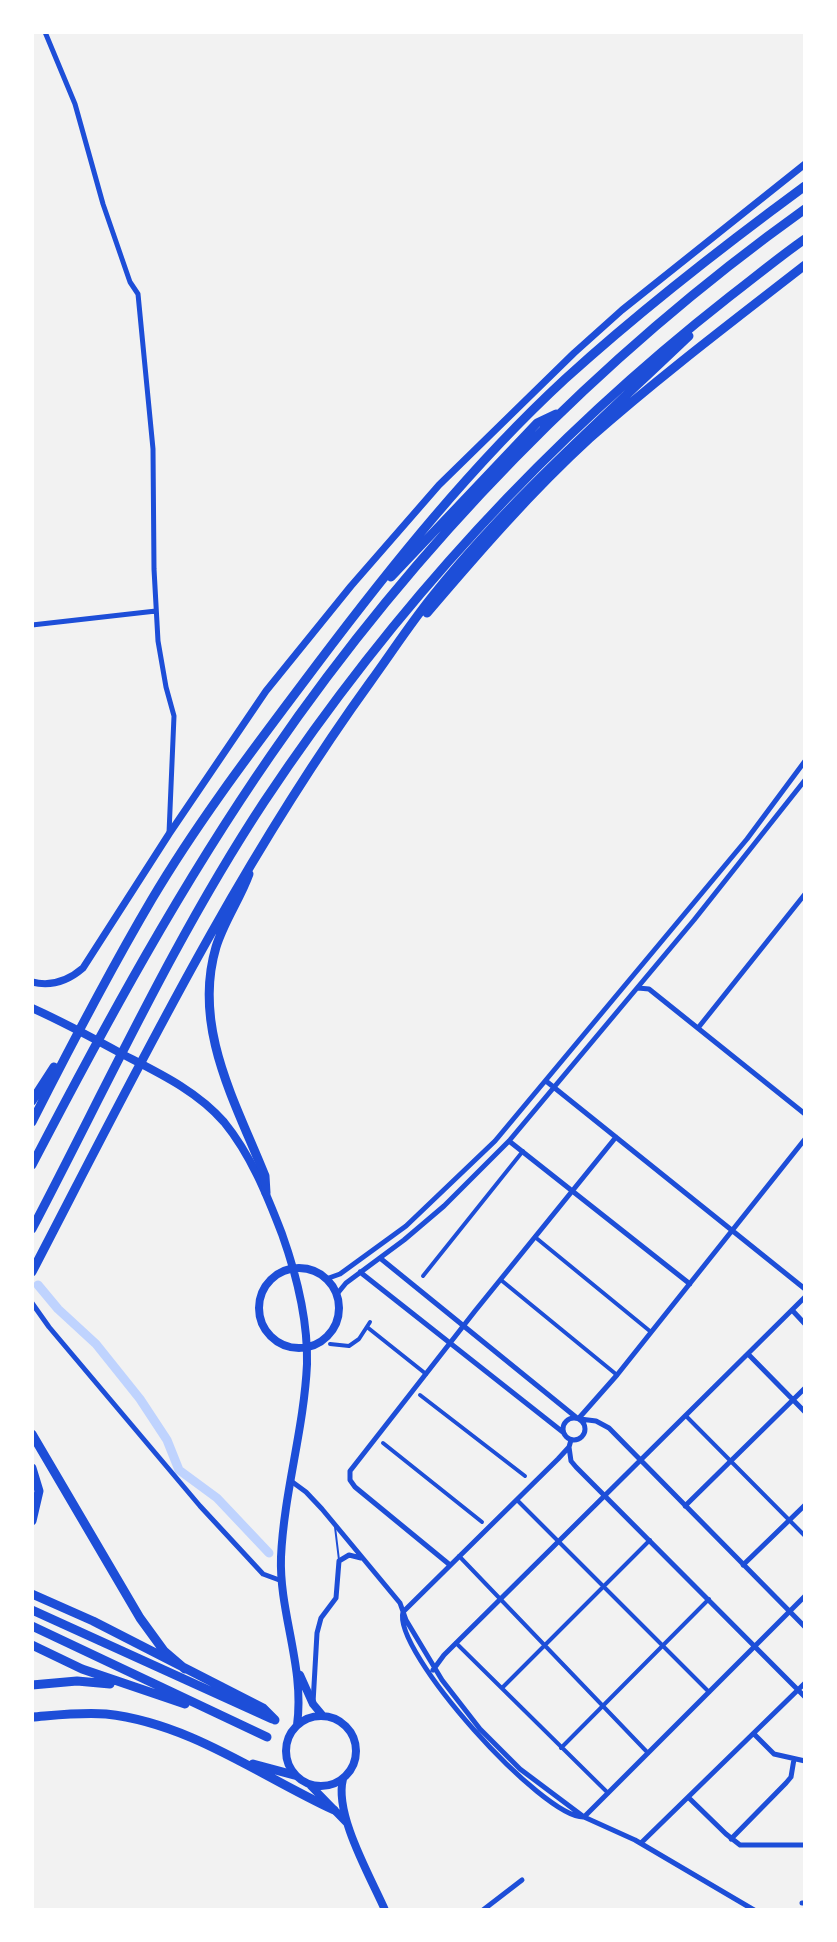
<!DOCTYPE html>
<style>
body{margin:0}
#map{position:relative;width:837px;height:1942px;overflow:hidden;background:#f2f2f2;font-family:"Roboto Condensed",sans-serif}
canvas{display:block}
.frame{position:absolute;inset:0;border:34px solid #fff;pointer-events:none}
</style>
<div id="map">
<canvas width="837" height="1942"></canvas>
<div class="frame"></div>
</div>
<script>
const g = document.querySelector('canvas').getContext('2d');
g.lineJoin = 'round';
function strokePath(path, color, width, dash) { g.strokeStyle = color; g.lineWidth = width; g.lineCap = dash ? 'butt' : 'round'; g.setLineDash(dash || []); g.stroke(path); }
const canal = new Path2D(`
 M38 1285 58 1309 96 1344 140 1399 167 1440 179 1470 217 1498 269 1553`);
const service = new Path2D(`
 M335 1527 339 1560`);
const pedestrian = new Path2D(`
 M535 1237 651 1332
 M423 1276 523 1151
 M501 1280 617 1375
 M367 1327 426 1374
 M330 1344 349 1346 359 1339 370 1322
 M420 1395 525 1476
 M686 1416 805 1536
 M383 1443 482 1522
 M517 1500 709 1692
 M459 1556 648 1753
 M456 1643 608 1793
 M502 1688 650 1540
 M561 1748 709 1599`);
const minor = new Path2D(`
 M45 32 75 104 103 204 130 282 138 294 153 449 154 569 158 641 166 687 174 716 169 833
 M32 625 156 611
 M638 988 649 989 805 1114
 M698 1028 805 894
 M546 1081 805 1289
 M509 1141 690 1284
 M380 1258 577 1418
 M360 1272 564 1433
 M326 1279 340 1274 406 1226 495 1141 747 839 805 761
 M337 1294 346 1283 404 1240 444 1206 509 1141 694 920 805 780
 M32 1303 49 1327 200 1506 263 1574 282 1581
 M792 1310 805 1324
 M748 1354 805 1412
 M563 1429a11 11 0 1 1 22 0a11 11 0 1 1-22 0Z
 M579 1418 617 1375 805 1139
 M580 1419 596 1421 609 1428 805 1627
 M569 1447 571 1461 576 1467 805 1697
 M291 1481 306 1492 322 1509 400 1603 406 1620 442 1680 480 1729 520 1769 584 1817 635 1840 754 1910
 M685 1506 805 1388
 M450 1565 355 1487 350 1480V1471L475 1311 616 1137
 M743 1565 805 1505
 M404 1611 558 1459 569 1447 571 1440
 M403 1612C392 1651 543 1819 584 1817L805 1596
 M433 1670 444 1655 805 1297
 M313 1703 317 1633 321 1618 336 1598 339 1561 349 1555 361 1558
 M754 1734 774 1754 805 1761
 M689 1798 726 1834 740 1845H805
 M731 1839 786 1783 791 1777 794 1759
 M641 1843 805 1683
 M802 1903H805
 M483 1910 522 1880`);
const secondary = new Path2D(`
 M32 982C52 987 68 981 83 968L169 834 266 691 351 586 439 485 574 353 622 310 805 164`);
const primary = new Path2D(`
 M32 1008C63 1022 93 1038 124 1055 159 1073 197 1091 224 1122 251 1155 267 1195 282 1234 297 1276 308 1319 307 1364 304 1429 284 1492 281 1557 279 1613 305 1667 297 1725
 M259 1308a40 40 0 1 1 80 0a40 40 0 1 1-80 0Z
 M300 1675 313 1704 323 1716
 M286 1751a35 35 0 1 1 70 0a35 35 0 1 1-70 0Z
 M343 1779C334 1814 370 1876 385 1910
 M311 1786 346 1822`);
const motorway = new Path2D(`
 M391 577 537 423 556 414
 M427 613C479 552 531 492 590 438 659 377 733 321 805 265
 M249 874C240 899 224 921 216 947 192 1028 236 1103 265 1176L266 1193
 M32 1101 54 1067
 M32 1122C70 1047 109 972 152 899 200 818 258 743 315 667 391 566 472 465 565 379 641 310 722 247 805 186
 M32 1165C105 1025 181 885 271 755 415 545 598 357 805 209
 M32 1229C107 1086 175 937 264 802 391 611 548 439 729 297 754 278 779 257 805 239
 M32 1272C137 1070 237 866 371 681 392 652 412 621 435 593 511 499 601 420 689 336
 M32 1434 140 1618 164 1651 185 1669
 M32 1468 39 1491 32 1521
 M32 1594 93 1621 263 1708 275 1720
 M32 1610 272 1719
 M32 1626 267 1737
 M32 1645 82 1669 185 1704
 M32 1685 77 1681 110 1684
 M32 1717C57 1715 82 1712 106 1714 190 1723 260 1776 334 1810
 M253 1764 294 1775`);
strokePath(canal, '#bfd3fe', 9);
strokePath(service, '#1d4ed8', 2);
strokePath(pedestrian, '#1d4ed8', 4);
strokePath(minor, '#1d4ed8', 5);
strokePath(secondary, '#1d4ed8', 7);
strokePath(primary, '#1d4ed8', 8);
strokePath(motorway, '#1d4ed8', 9);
</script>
